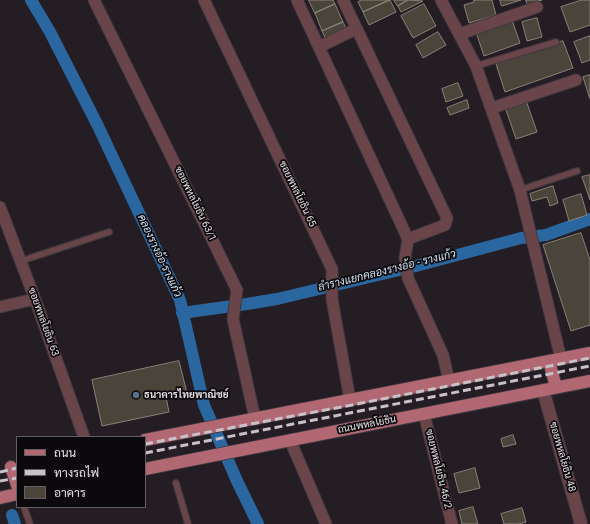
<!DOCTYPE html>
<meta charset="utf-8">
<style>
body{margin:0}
#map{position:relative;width:590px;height:524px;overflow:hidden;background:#251d24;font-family:Roboto,Sarabun,sans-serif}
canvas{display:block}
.legend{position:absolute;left:16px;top:436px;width:130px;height:72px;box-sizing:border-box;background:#0c090c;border:1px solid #635f63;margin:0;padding:5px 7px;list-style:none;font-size:12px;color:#e6e1e6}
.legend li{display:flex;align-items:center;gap:8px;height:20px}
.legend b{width:20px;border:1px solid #635f63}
</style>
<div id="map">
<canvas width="590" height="524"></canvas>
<ul class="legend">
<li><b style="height:5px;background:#b16872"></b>ถนน</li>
<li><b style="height:5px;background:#c8c2c8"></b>ทางรถไฟ</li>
<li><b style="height:11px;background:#4a443b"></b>อาคาร</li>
</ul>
</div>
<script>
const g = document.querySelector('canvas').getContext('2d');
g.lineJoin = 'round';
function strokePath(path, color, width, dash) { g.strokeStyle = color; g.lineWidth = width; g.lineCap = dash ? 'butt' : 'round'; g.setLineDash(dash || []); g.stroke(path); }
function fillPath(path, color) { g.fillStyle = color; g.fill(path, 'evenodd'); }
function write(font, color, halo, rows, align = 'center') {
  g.font = font + ' Roboto,Sarabun,sans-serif'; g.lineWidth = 3.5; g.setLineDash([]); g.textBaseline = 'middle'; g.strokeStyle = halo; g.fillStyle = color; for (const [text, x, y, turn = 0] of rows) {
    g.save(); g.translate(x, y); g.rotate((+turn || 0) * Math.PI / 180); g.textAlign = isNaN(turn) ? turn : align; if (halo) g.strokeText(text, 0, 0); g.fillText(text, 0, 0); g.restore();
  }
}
const canal = new Path2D(`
 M31 0 50 32 97 124 180 300 204 405 237 481 258 524
 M182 313 247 304 277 299 416 266 521 238 546 235 590 219
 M12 515 15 524`);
const building = new Path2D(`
 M309 0H333L335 4 315 13Z
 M362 0H390L363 12 358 2Z
 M390 0 396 12 369 25 363 12Z
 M394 0H408L398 6Z
 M408 0 423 1 401 12 398 6Z
 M474 0H492L496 15 469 23 464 5 474 2Z
 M500 0H521L502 6Z
 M526 0H542L528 5Z
 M582 0H590V25L570 32 561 7Z
 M335 4 343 22 322 31 315 13Z
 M424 4 436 26 413 38 401 16Z
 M537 18 542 37 527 41 522 22Z
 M512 20 520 43 484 56 476 32Z
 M343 22 348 33 327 42 322 31Z
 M438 32 446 45 423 58 416 45Z
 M590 36V60L582 63 574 42Z
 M563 41 573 68 505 92 496 64Z
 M590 75V99L583 77Z
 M458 83 463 96 446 102 442 89Z
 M467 100 469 108 450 115 447 108Z
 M527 103 537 132 516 139 506 110Z
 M590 175V200L582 177Z
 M553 186 558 203 550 206 547 197 532 201 530 194Z
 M581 194 587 215 569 221 563 200Z
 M581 233 590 260V325L571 331 543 245Z
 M179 361 187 393 166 397 169 412 102 426 92 380Z
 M513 435 516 444 503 447 501 439Z
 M475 468 480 488 459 493 454 474Z
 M473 507 478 524H462L459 511Z
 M522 508 526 522 519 524H504L501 514Z`);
const service = new Path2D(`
 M476 66 556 42
 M520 190 577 171
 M21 261 109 232
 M176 483 188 524
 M24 507 30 524`);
const minor = new Path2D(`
 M94 0 237 290 233 319 255 419
 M204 0 332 269V299L350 400
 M297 0 408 239 405 258 408 278 443 355 449 381
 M343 0 447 218 445 225 408 239
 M441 0 476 66 520 190 561 359
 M460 34 537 7
 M319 47 356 29
 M492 108 576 80
 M0 207 35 299 84 437
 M0 307 35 299
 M424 414 452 524
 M290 440 326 524`);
const tertiary = new Path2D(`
 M543 390 581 524`);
const primary = new Path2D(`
 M549 361 556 387
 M145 440 590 353
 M11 467 17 485
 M145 469 590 381
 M0 498 17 494`);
const rail = new Path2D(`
 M145 444 357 404 590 358
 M145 453 590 366
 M0 472 17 468
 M0 481 17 478`);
const markers = [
 [136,395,4,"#5c6f8a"]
];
const streetNames = [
 ["ซอยพหลโยธิน 65",297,194,64],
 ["ซอยพหลโยธิน 63/1",195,204,64],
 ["ซอยพหลโยธิน 63",43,322,70],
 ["ถนนพหลโยธิน",367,425,-11],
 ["ซอยพหลโยธิน 48",562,457,74],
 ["ซอยพหลโยธิน 46/2",438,469,76]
];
const poiNames = [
 ["ธนาคารไทยพาณิชย์",144,395]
];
const waterNames = [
 ["คลองรางอ้อ-รางแก้ว",159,256,65],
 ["ลำรางแยกคลองรางอ้อ - รางแก้ว",387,271,-14]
];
strokePath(canal, '#2a67a0', 12);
fillPath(building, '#4a443b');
strokePath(building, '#888177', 1);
strokePath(service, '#40383f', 8);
strokePath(minor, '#40383f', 13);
strokePath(tertiary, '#40383f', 14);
strokePath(primary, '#40383f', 14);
strokePath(service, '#694549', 5.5);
strokePath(minor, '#694549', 11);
strokePath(tertiary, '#694549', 12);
strokePath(primary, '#b16872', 12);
strokePath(rail, '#c8c2c8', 3, [8, 4]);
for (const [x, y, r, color] of markers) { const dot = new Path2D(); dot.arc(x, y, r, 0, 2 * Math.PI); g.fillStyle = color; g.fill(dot); strokePath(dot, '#0c090c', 1.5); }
write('10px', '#e6e1e6', '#0c090c', streetNames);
write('bold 10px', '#e6e1e6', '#0c090c', poiNames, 'left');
write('italic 11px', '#d1e1f1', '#0c090c', waterNames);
</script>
